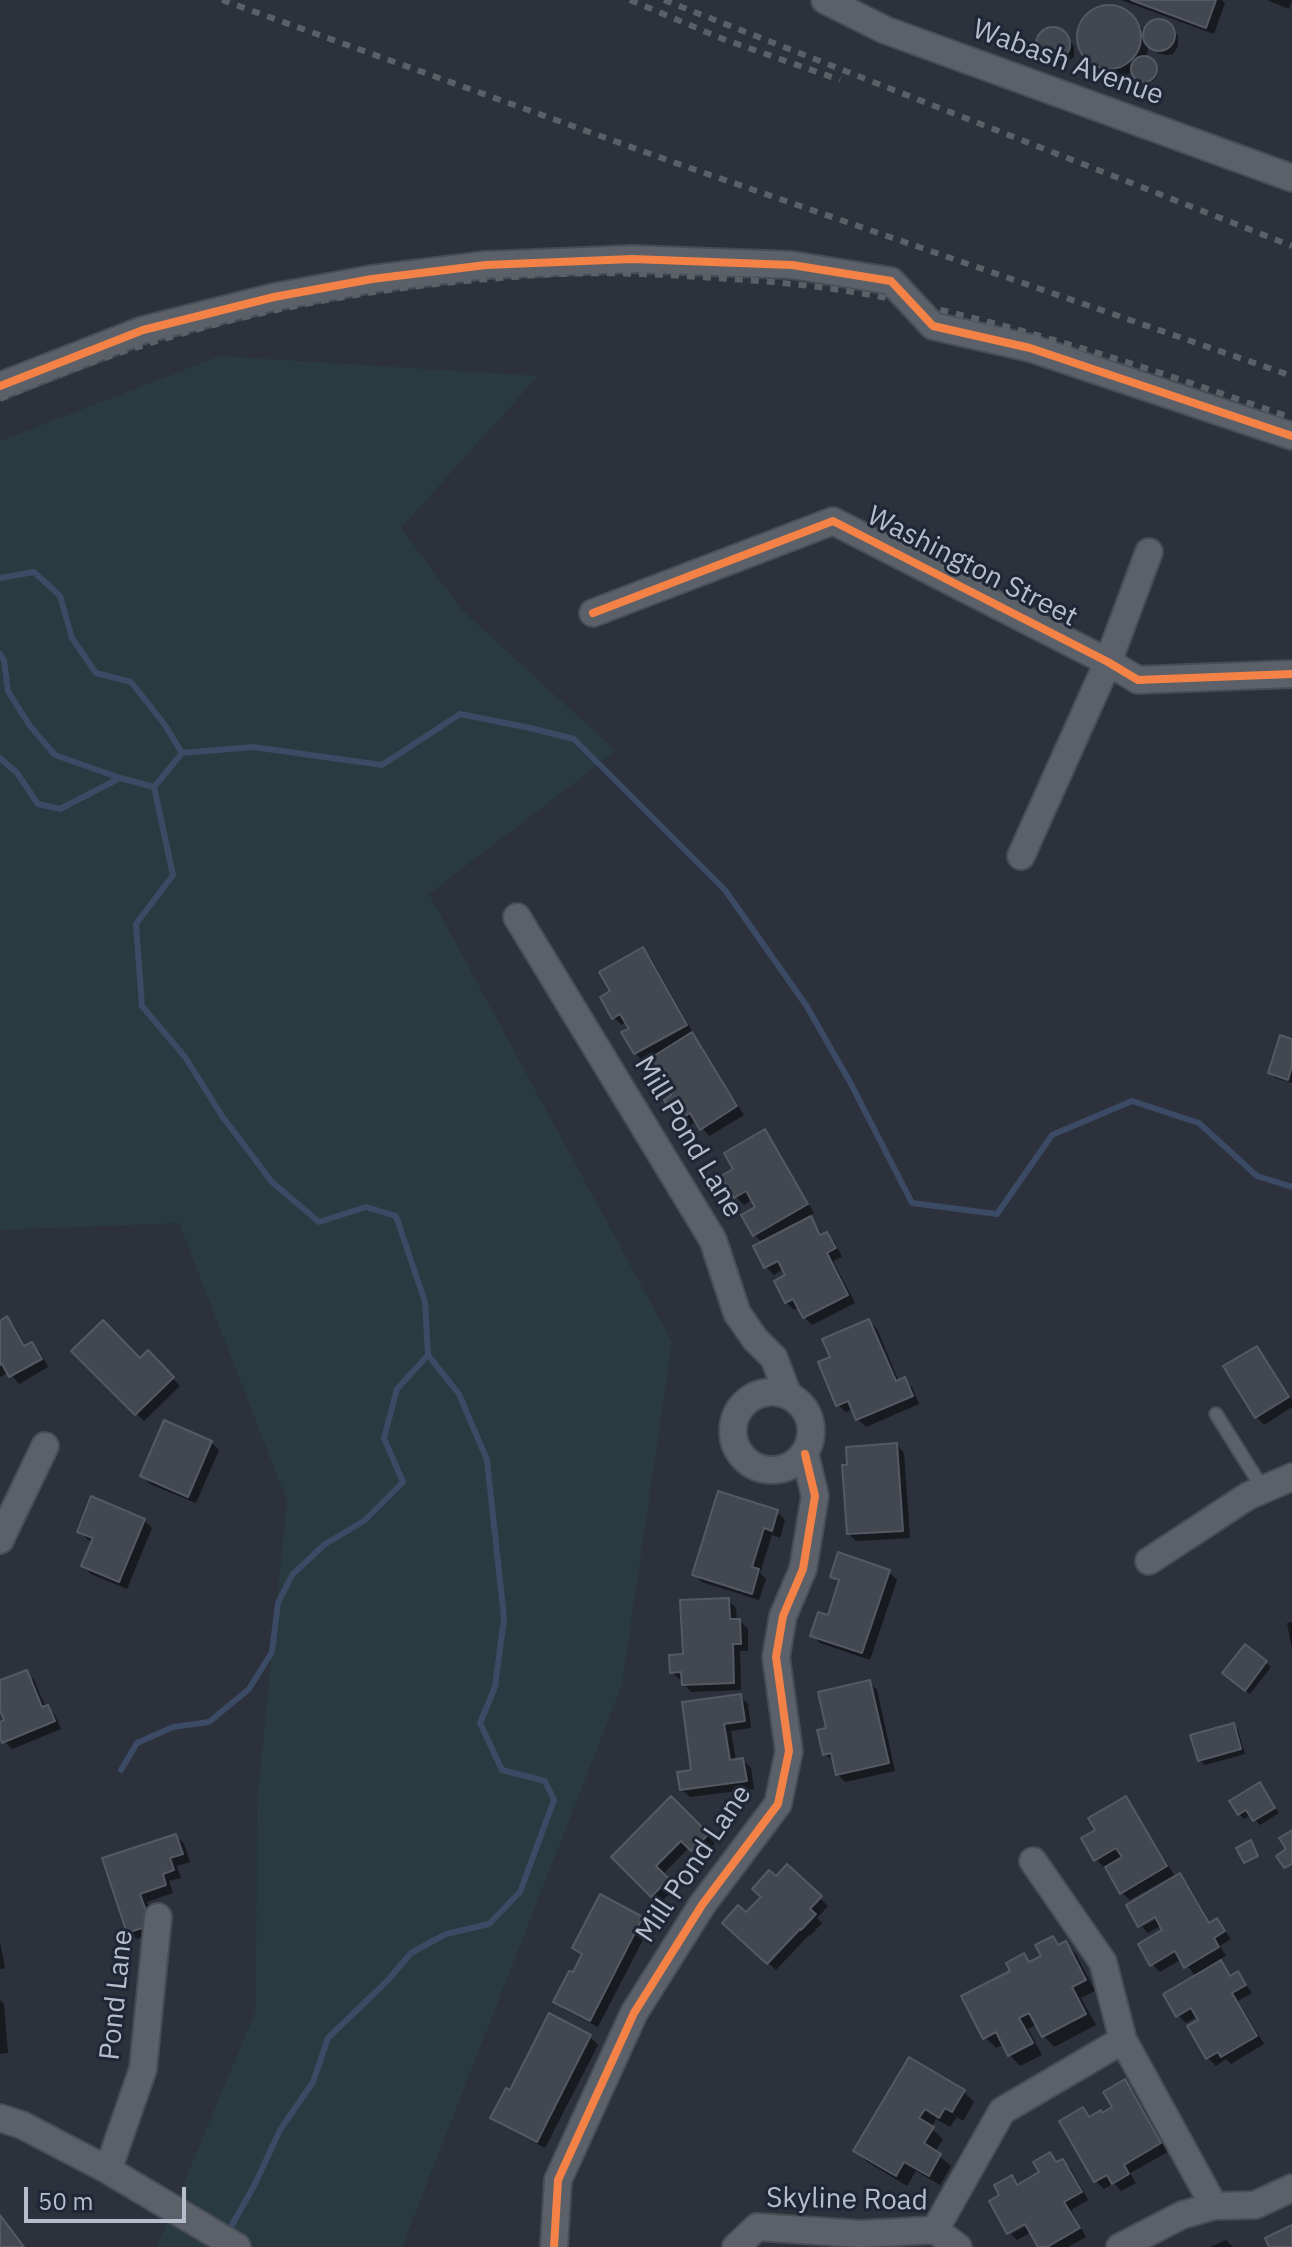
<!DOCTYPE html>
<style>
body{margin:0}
#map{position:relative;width:1292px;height:2247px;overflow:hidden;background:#2c313b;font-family:"IBM Plex Sans",sans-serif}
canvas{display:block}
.scale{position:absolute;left:24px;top:2187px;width:162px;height:36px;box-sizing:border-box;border:4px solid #b7bdcb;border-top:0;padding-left:10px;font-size:24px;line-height:28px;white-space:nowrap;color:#b7bdcb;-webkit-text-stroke:6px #1f2736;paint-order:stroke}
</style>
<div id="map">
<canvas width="1292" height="2247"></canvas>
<div class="scale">50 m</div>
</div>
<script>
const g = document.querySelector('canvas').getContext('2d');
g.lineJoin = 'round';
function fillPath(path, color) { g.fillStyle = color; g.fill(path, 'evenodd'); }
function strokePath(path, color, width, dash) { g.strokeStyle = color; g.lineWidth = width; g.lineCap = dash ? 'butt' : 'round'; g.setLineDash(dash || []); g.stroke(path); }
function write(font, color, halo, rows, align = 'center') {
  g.font = font + ' "IBM Plex Sans",sans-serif'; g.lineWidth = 6; g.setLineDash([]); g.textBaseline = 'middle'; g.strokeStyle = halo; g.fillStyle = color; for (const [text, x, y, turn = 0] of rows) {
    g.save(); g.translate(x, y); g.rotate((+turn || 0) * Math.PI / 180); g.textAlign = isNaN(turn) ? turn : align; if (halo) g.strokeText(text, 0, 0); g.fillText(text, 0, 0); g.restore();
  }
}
const green = new Path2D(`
 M220 356 538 376 401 528 463 611 616 751 429 894 672 1342 622 1685 402 2247H157L256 2010 257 1803 287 1501 179 1223 0 1230V441Z`);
const shadow = new Path2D(`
 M1121 0H1222L1225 3 1214 34Z
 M1267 0H1292V1L1289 9Z
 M1105 7H1115L1124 10 1145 32 1154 22 1167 23 1178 36V46L1173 54 1168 55 1159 54 1149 44 1146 59 1153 63 1158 72 1156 79 1150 82H1143L1135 72 1118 77 1108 75 1099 70 1083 54 1080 44 1082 24 1087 16Z
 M1053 28 1063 32 1074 46V57L1062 65H1057L1048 61 1038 46 1043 32Z
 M643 950 651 958 693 1033 691 1034 699 1043 744 1115 709 1136 697 1121 686 1128 678 1120 666 1101 674 1096 669 1088 663 1092 655 1084 645 1063 635 1053 631 1029 627 1022 621 1025 614 1017 613 992Z
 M1292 1041V1083L1275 1078 1270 1073Z
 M764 1132 772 1140 814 1213 808 1217 818 1227 823 1236 827 1234 835 1242 842 1257 833 1261 855 1303 812 1325 804 1317 800 1307 794 1310 786 1302 788 1276 784 1269 774 1275 766 1267 762 1243 755 1235 744 1216 758 1208 753 1199 744 1205 736 1197V1170Z
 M7 1319 15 1327 26 1347 32 1344 40 1352 48 1367 19 1384 9 1372 0 1377V1323Z
 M869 1321 877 1329 899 1382 904 1380 912 1387 919 1404 866 1427 858 1419 854 1409 846 1412 838 1405Z
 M1256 1348 1264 1356 1292 1400V1407L1264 1425 1257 1417Z
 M74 1351 140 1360 148 1353 180 1386 144 1421Z
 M211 1442 219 1450 196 1503 150 1484 142 1476Z
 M897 1445 904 1453 910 1538 856 1541 848 1533Z
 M777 1512 785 1520 780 1538 772 1535 760 1573 766 1579 759 1600 702 1582 694 1574Z
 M144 1520 152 1528 127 1589 91 1574 83 1566 93 1542 87 1539 79 1531Z
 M889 1572 897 1580 870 1660 820 1643 812 1635 829 1617 840 1584 832 1577Z
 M728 1600 736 1608 737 1621H740L748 1629V1651H740L741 1690 691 1692 684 1684 683 1680H680L672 1672Z
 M1292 1622V1649L1287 1623Z
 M1245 1647 1271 1667 1250 1694 1230 1678Z
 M26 1672 34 1680 46 1708 48 1707 55 1715 61 1729 12 1749 4 1741 0 1732V1724L7 1721 0 1704V1683Z
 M869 1682 877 1690 895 1771 845 1782 837 1774 834 1761 825 1754 828 1730Z
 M740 1696 748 1704 751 1728 731 1731 736 1761 743 1760 751 1768 754 1789 690 1797 682 1790Z
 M1233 1725 1238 1730 1245 1754 1205 1765 1200 1760Z
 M1259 1784 1279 1813 1260 1825 1251 1815 1244 1819 1239 1814Z
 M671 1799 715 1843 701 1858 690 1847 662 1875 675 1888 660 1903 614 1857Z
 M1126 1799 1133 1807 1174 1875 1130 1900 1122 1893 1106 1866 1104 1867 1096 1859 1097 1830Z
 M176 1836 184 1844 190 1862 177 1866 181 1878 169 1881 173 1893 147 1902 157 1933 137 1939 129 1932 105 1859Z
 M787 1867 828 1906 817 1918 822 1923 810 1936 809 1935 776 1970 725 1923 746 1915Z
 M1180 1876 1188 1884 1211 1924 1217 1921 1231 1939 1220 1946 1226 1956 1218 1960 1232 1977 1238 1974 1252 1993 1238 2001 1264 2044 1231 2064 1226 2059 1216 2066 1208 2058 1198 2016 1186 2023 1178 2015 1196 1977 1182 1959 1160 1972 1152 1964 1165 1930 1162 1925 1148 1933 1142 1927 1165 1914Z
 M642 1918 650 1926 598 2027 563 2009 555 2001 574 1975 583 1957 574 1948Z
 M1052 1938 1060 1946 1065 1944 1076 1954 1095 1991 1081 1998 1096 2025 1054 2047 1044 2036 1037 2025 1028 2029 1042 2055 1020 2066 1010 2055 1004 2044 996 2048 985 2037 1013 1971 1024 1956 1032 1963 1043 1957Z
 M0 1941 5 1968 0 1969Z
 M0 2000 4 2004 8 2053 0 2054Z
 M590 2037 598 2045 545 2148 501 2125 493 2118 511 2093Z
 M910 2059 963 2091 974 2102 963 2121 957 2117 950 2127 936 2119 931 2128 943 2139 935 2152 951 2166 940 2185 916 2171 907 2186 866 2161 855 2150Z
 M1125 2082 1133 2090 1168 2152 1130 2173 1136 2183 1121 2191 1114 2183 1104 2189 1096 2181 1083 2110 1091 2118 1102 2115 1114 2108Z
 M1050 2155 1058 2163 1063 2161 1071 2169 1088 2200 1071 2210 1086 2237 1068 2247H1040L1032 2232 1017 2240 1011 2234 1035 2221 1002 2195 1011 2177 1019 2185 1041 2173Z
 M1226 2240 1233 2247H1210Z`);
const stream = new Path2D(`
 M0 578 34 572 60 596 72 638 96 673 131 682 165 725 182 753 154 787 173 875 136 924 142 1006 185 1057 222 1116 272 1182 319 1222 366 1207 396 1216 425 1302 428 1355 459 1394 487 1460 504 1618 495 1687 480 1723 502 1770 545 1781 554 1800 520 1892 489 1924 446 1934 411 1953 388 1980 328 2038 313 2082 280 2130 256 2182 227 2234
 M0 654 4 660 8 691 30 726 55 755 120 778
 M182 753 253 747 382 765 460 714 530 728 574 739 725 890 806 1005 850 1082 912 1203 997 1214 1052 1135 1132 1101 1199 1123 1257 1176 1292 1187
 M0 758 17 773 38 804 60 809 120 778 154 787
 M121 1770 137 1743 173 1727 209 1722 249 1689 272 1652 278 1603 292 1575 325 1544 364 1521 403 1482 384 1438 397 1389 428 1355`);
const building = new Path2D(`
 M1131 0H1216L1206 28Z
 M1077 37a32 32 0 1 1 64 0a32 32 0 1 1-64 0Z
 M1143 35a16 16 0 1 1 32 0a16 16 0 1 1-32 0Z
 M1036 44a17 17 0 1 1 34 0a17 17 0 1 1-34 0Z
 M1131 69a13 13 0 1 1 26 0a13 13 0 1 1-26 0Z
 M643 947 687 1025 634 1054 621 1032 629 1029 620 1014 612 1019 600 997 610 991 599 972Z
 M692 1032 737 1106 700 1130 690 1113 677 1121 664 1100 671 1095 662 1080 654 1085 641 1064Z
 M1280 1035 1292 1039V1066L1288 1080 1268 1073Z
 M765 1129 808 1204 753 1236 741 1215 755 1207 746 1191 734 1198 721 1176 733 1169 724 1153Z
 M811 1216 820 1235 827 1232 836 1248 827 1253 848 1295 803 1318 793 1299 785 1303 774 1281 785 1275 778 1261 764 1268 753 1246Z
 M7 1316 24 1346 32 1342 42 1359 9 1377 2 1364 0 1365V1321Z
 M869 1319 896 1381 905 1377 913 1396 856 1420 848 1401 836 1406 818 1362 830 1357 822 1339Z
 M103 1320 140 1358 148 1350 174 1377 135 1415 71 1351Z
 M1257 1346 1289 1397 1255 1418 1223 1366Z
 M164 1420 212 1441 188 1497 140 1476Z
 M897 1443 903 1531 847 1534 842 1465H847L846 1447Z
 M718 1491 778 1510 772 1531 764 1528 752 1567 759 1569 752 1594 692 1575Z
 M91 1496 145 1519 119 1582 81 1566 93 1538 77 1532Z
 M838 1552 890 1570 862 1653 810 1636 818 1612 828 1615 839 1580 830 1577Z
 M729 1598 730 1619H740L741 1644H733L734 1683 682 1685 681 1672 670 1673 669 1655 683 1654 680 1600Z
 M1245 1644 1267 1661 1245 1691 1222 1673Z
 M27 1670 42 1707 48 1705 55 1721 2 1743 0 1738V1722L4 1720 0 1710V1680Z
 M870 1680 889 1763 836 1775 831 1753 823 1755 817 1730 826 1728 818 1692Z
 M741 1694 745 1721 724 1724 730 1760 743 1758 747 1781 680 1790 677 1772 691 1770 682 1702Z
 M1234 1723 1241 1749 1198 1761 1190 1735Z
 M1260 1782 1275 1808 1253 1821 1246 1810 1238 1815 1229 1801Z
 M671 1796 709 1834 691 1851 681 1841 656 1866 669 1879 651 1897 611 1857Z
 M1126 1796 1167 1866 1120 1894 1105 1867 1122 1857 1116 1848 1094 1861 1081 1838 1095 1830 1088 1818Z
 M1292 1830V1864L1284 1868 1276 1856 1286 1849 1279 1838Z
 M176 1834 183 1854 170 1858 174 1870 163 1874 166 1885 140 1894 151 1925 127 1933 102 1858Z
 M1251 1840 1258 1856 1244 1863 1236 1848Z
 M787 1864 822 1896 810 1909 816 1914 801 1930 800 1929 767 1964 722 1923 738 1905 746 1912 761 1897 752 1889 769 1870 776 1876Z
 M1180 1873 1209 1923 1217 1918 1225 1931 1214 1938 1219 1947 1184 1968 1175 1951 1150 1966 1138 1944 1162 1930 1155 1917 1138 1927 1126 1905Z
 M600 1894 643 1917 590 2021 553 2002 569 1971 573 1972 582 1954 572 1948Z
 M1053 1936 1058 1945 1066 1941 1086 1980 1072 1987 1086 2014 1042 2037 1029 2013 1019 2018 1033 2043 1008 2056 996 2032 983 2039 961 1996 1010 1971 1006 1963 1024 1953 1029 1962 1041 1956 1035 1945Z
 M1221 1960 1230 1976 1238 1971 1246 1985 1232 1993 1257 2036 1221 2057 1218 2052 1206 2059 1187 2026 1198 2020 1191 2008 1176 2017 1163 1994Z
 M549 2013 591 2035 537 2142 490 2118 506 2088 510 2090Z
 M909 2057 965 2090 952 2112 945 2108 939 2118 925 2109 919 2118 934 2127 924 2143 941 2154 929 2176 904 2162 896 2176 853 2151Z
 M1125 2079 1161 2143 1124 2165 1129 2174 1112 2184 1107 2175 1094 2182 1059 2121 1083 2107 1089 2117 1101 2110 1102 2113 1112 2107 1103 2092Z
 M1050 2152 1056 2162 1063 2159 1082 2192 1064 2202 1080 2228 1047 2247H1038L1025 2224 1007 2234 989 2201 999 2195 994 2185 1012 2175 1017 2185 1039 2172 1033 2162Z
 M0 2215 24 2247H0Z
 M1292 2225V2247H1269L1265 2238Z`);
const service = new Path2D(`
 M1216 1414 1263 1489`);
const minor = new Path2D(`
 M825 0 885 30 1292 178
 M0 386 143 330 274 297 372 279 486 265 632 259 792 265 891 281 933 326 1030 348 1292 436
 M593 613 833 521 1108 662 1138 680 1292 674
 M1021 856 1108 662 1149 552
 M517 917 713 1240 737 1313 755 1339 774 1358 788 1395
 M733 1431a39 39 0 1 1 78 0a39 39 0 1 1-78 0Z
 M0 1540 45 1446
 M1149 1561 1248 1496 1292 1477
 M1033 1861 1103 1962 1123 2040 1214 2206
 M0 2118 22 2125 108 2170 237 2247
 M108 2170 143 2069 158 1917
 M935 2230 1002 2111 1123 2040
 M554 2247 558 2180 634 2013 702 1905 778 1804 789 1751 776 1657 783 1616 803 1569 815 1496 805 1454
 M736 2247 757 2227 861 2234 935 2230 958 2247
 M1120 2247 1182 2215 1214 2206 1255 2205 1292 2188`);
const rail = new Path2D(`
 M222 0 670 161 1292 376
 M630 0 723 39 840 80
 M664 0 1292 246
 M0 399C155 331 322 292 490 279 515 277 539 274 564 274 608 272 653 274 697 277 757 280 817 285 876 296 1018 324 1156 370 1292 418`);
const cycleway = new Path2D(`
 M0 386 143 330 274 297 372 279 486 265 632 259 792 265 891 281 933 326 1030 348 1292 436
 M593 613 833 521 1108 662 1138 680 1292 674
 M554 2247 558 2180 634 2013 702 1905 778 1804 789 1751 776 1657 783 1616 803 1569 815 1496 805 1454`);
const streetNames = [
 ["Wabash Avenue",1068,63,20],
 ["Washington Street",972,567,27],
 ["Mill Pond Lane",688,1137,59],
 ["Mill Pond Lane",694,1864,-56],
 ["Pond Lane",117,1995,-84],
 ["Skyline Road",847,2200,1]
];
fillPath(green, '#293b41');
fillPath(shadow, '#0007');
strokePath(stream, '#3b4a65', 6);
fillPath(building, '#43474f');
strokePath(building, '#545963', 2);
strokePath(service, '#484c54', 16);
strokePath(minor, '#484c54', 30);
strokePath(service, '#5c6068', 12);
strokePath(minor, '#5c6068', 26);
strokePath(rail, '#5b5f66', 6, [8, 8]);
strokePath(cycleway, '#f48246', 8);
write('28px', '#b7bdcb', '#1f2736', streetNames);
</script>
